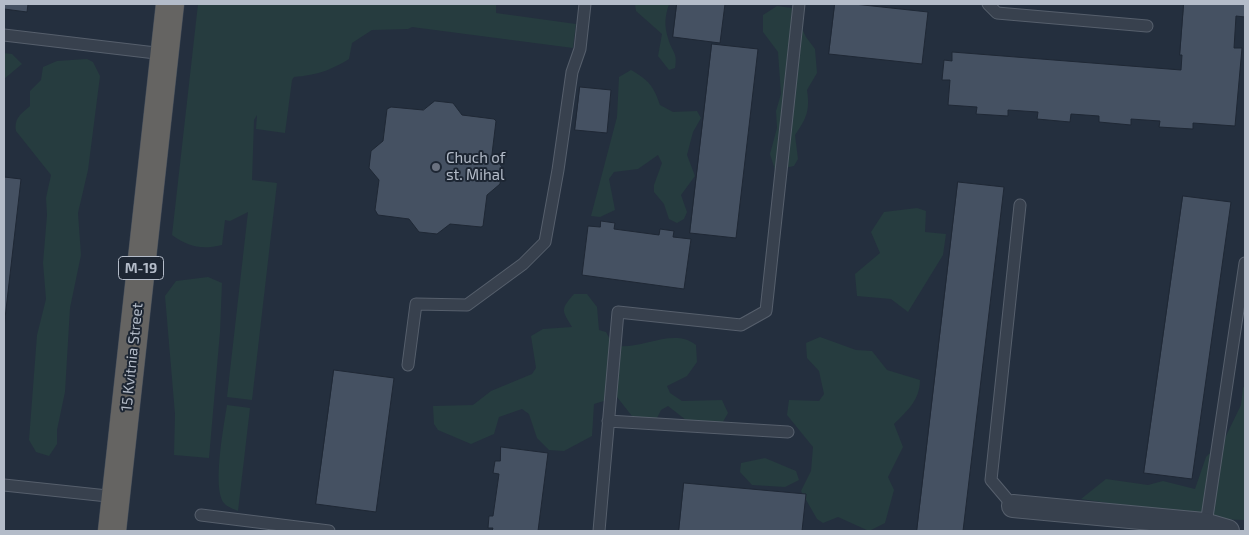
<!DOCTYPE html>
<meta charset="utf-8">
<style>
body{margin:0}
#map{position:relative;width:1249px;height:535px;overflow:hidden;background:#242f3e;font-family:"Exo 2",sans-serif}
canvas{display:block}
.frame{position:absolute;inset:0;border:5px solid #b4bcc9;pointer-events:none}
</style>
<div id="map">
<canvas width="1249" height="535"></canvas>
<div class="frame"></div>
</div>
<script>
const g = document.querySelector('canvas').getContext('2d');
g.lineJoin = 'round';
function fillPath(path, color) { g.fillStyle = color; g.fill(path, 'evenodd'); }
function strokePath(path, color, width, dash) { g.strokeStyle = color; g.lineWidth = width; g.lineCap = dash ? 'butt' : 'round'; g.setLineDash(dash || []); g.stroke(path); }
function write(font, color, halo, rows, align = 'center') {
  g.font = font + ' "Exo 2",sans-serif'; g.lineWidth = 4; g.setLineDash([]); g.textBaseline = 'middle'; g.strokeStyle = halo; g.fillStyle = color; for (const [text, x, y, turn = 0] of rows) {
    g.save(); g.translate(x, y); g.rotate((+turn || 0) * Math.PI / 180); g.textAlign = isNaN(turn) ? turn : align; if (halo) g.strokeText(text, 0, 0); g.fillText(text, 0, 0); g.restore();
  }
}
const green = new Path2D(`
 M198 4H493L496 5V13L576 24 573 48 412 27 408 29 372 30 352 43 349 59C329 71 317 75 294 77L292 80 285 133 256 129 257 115 254 120 252 180 277 183 252 400 227 397 248 212 230 221 225 220 222 245C201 250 189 247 172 235Z
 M635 4H669C665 16 664 26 668 38 672 53 678 52 675 68L669 70 658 56 662 34 636 11Z
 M777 6 792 8 806 37 815 49 817 73 807 90C810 110 807 118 795 135L798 159 794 166 775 170 770 154 777 128 776 111 781 94 778 52 763 32V15Z
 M4 53 12 54 22 64 4 79Z
 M87 59 93 62 100 76 88 170 78 213 81 255 70 308 65 392 57 430V444L49 456 36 452 29 440 37 335 46 299 43 263 47 215 46 198 51 175 16 131C14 118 21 114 30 106V91L41 80 43 67 57 61Z
 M631 70C649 80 654 87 660 105L673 112 697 111 701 118 693 132 687 155 695 176 681 195 687 212 684 219 677 223 669 219 664 204 654 192V185L662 163 658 155 638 169 614 172 609 179 615 210 600 217 591 216 617 117 619 77Z
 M917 208 926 211 925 232 946 234 943 255 908 312 891 299 857 296 855 274 880 253 871 232 884 212Z
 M208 277 222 283 220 332 209 458 174 455 175 414 165 296 176 281Z
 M574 294H587L597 307 599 330 606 332 613 345C638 352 673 326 696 345L697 362 687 376 667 386 670 393 682 401 722 400 728 413 720 427H695L668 406 661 410 654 424 639 425 617 397 594 404 592 436 564 451 549 450 537 438 529 414 522 409 499 417 494 434 471 444 438 430 434 424 433 406 473 405 491 391 532 374 536 368 531 336 543 329 572 327C562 310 560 310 574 294Z
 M820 337 856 350 872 351 887 370 920 380C920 400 907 411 894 424L903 447 888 477 894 490 885 523 869 531 838 517 823 523 817 519 801 491 811 471 813 447 787 415 789 400 819 401 824 394 819 371 807 358 806 343Z
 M1245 385V520L1213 519 1081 499 1106 479 1148 485 1163 481 1195 489 1206 457 1225 438 1241 405 1243 388Z
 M227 405 250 408 238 511C234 509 227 507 224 503 212 488 224 425 227 405Z
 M765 458 796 471 799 480 785 487 752 485 740 472 741 463Z`);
const building = new Path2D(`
 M4 4H28L27 12 4 9Z
 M677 4H725L720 43 673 37Z
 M835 4H854L928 12 922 64 829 54Z
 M1184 4H1245V17L1236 16 1234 48H1242L1235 126 1193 123V129L1159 127 1160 121 1131 119V125L1099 122V116L1071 114 1070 122 1037 119 1038 112 1008 110V116L976 114 977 107 948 105 950 80H942L944 60 952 61V52L1181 70 1182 55H1180Z
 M712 44 758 49 736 238 690 233Z
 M580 87 611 90 607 133 575 130Z
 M435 101 453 103 462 115 494 119 496 121 492 154 502 167 500 184 487 195 483 226 481 227 450 224 437 234 419 232 409 219 378 215 375 210 379 180 369 168 371 151 383 141 387 109 391 107 423 110Z
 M4 177 21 179 4 327Z
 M958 182 1004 187 963 531H917Z
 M1183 196 1231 202 1192 479 1144 473Z
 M601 221 615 223 614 229 659 235 660 229 674 231 673 237 691 239 684 289 582 275 588 226 600 227Z
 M334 370 394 378 376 512 316 504Z
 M501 447 548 453 538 531H492L493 528H488L489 516H493L499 474 493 473 495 461H500Z
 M684 483 806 494 802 531H679Z`);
const service = new Path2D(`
 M988 4 997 13 1147 26
 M4 35 164 54
 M408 365 416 304 467 305 523 264 545 242 558 170 572 72 580 49 585 4
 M608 421 788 432
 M4 485 117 497
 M1013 506 991 480 1020 205
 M201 515 329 531
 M1206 524 1245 263
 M599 531 618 312 741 325 766 311 799 4`);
const minor = new Path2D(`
 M1013 506 1204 524 1228 531`);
const trunk = new Path2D(`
 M112 531 170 4`);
const markers = [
 [436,167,5,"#6b7280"]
];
const shields = [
 [141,268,45]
];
const shieldNames = [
 ["М-19",141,268]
];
const poiNames = [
 ["Chuch of",446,158],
 ["st. Mihal",446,175]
];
const streetNames = [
 ["15 Kvitnia Street",132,357,-84]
];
fillPath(green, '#263c3f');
fillPath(building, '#455162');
strokePath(building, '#1f2835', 1);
strokePath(service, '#565f6c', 13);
strokePath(minor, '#565f6c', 24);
strokePath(trunk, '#434c59', 29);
strokePath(service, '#38414e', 11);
strokePath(minor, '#38414e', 22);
strokePath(trunk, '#656462', 28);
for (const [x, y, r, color] of markers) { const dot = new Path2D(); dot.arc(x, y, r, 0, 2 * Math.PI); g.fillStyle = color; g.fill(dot); strokePath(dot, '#1d2633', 2); }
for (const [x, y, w] of shields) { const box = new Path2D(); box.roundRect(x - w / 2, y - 11.5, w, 23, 4); g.fillStyle = '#1d2633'; g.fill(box); strokePath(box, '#b4bcc9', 1); }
write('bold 14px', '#b4bcc9', null, shieldNames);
write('15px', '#b4bcc9', '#1d2633', poiNames, 'left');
write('15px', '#b4bcc9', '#1d2633', streetNames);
</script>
